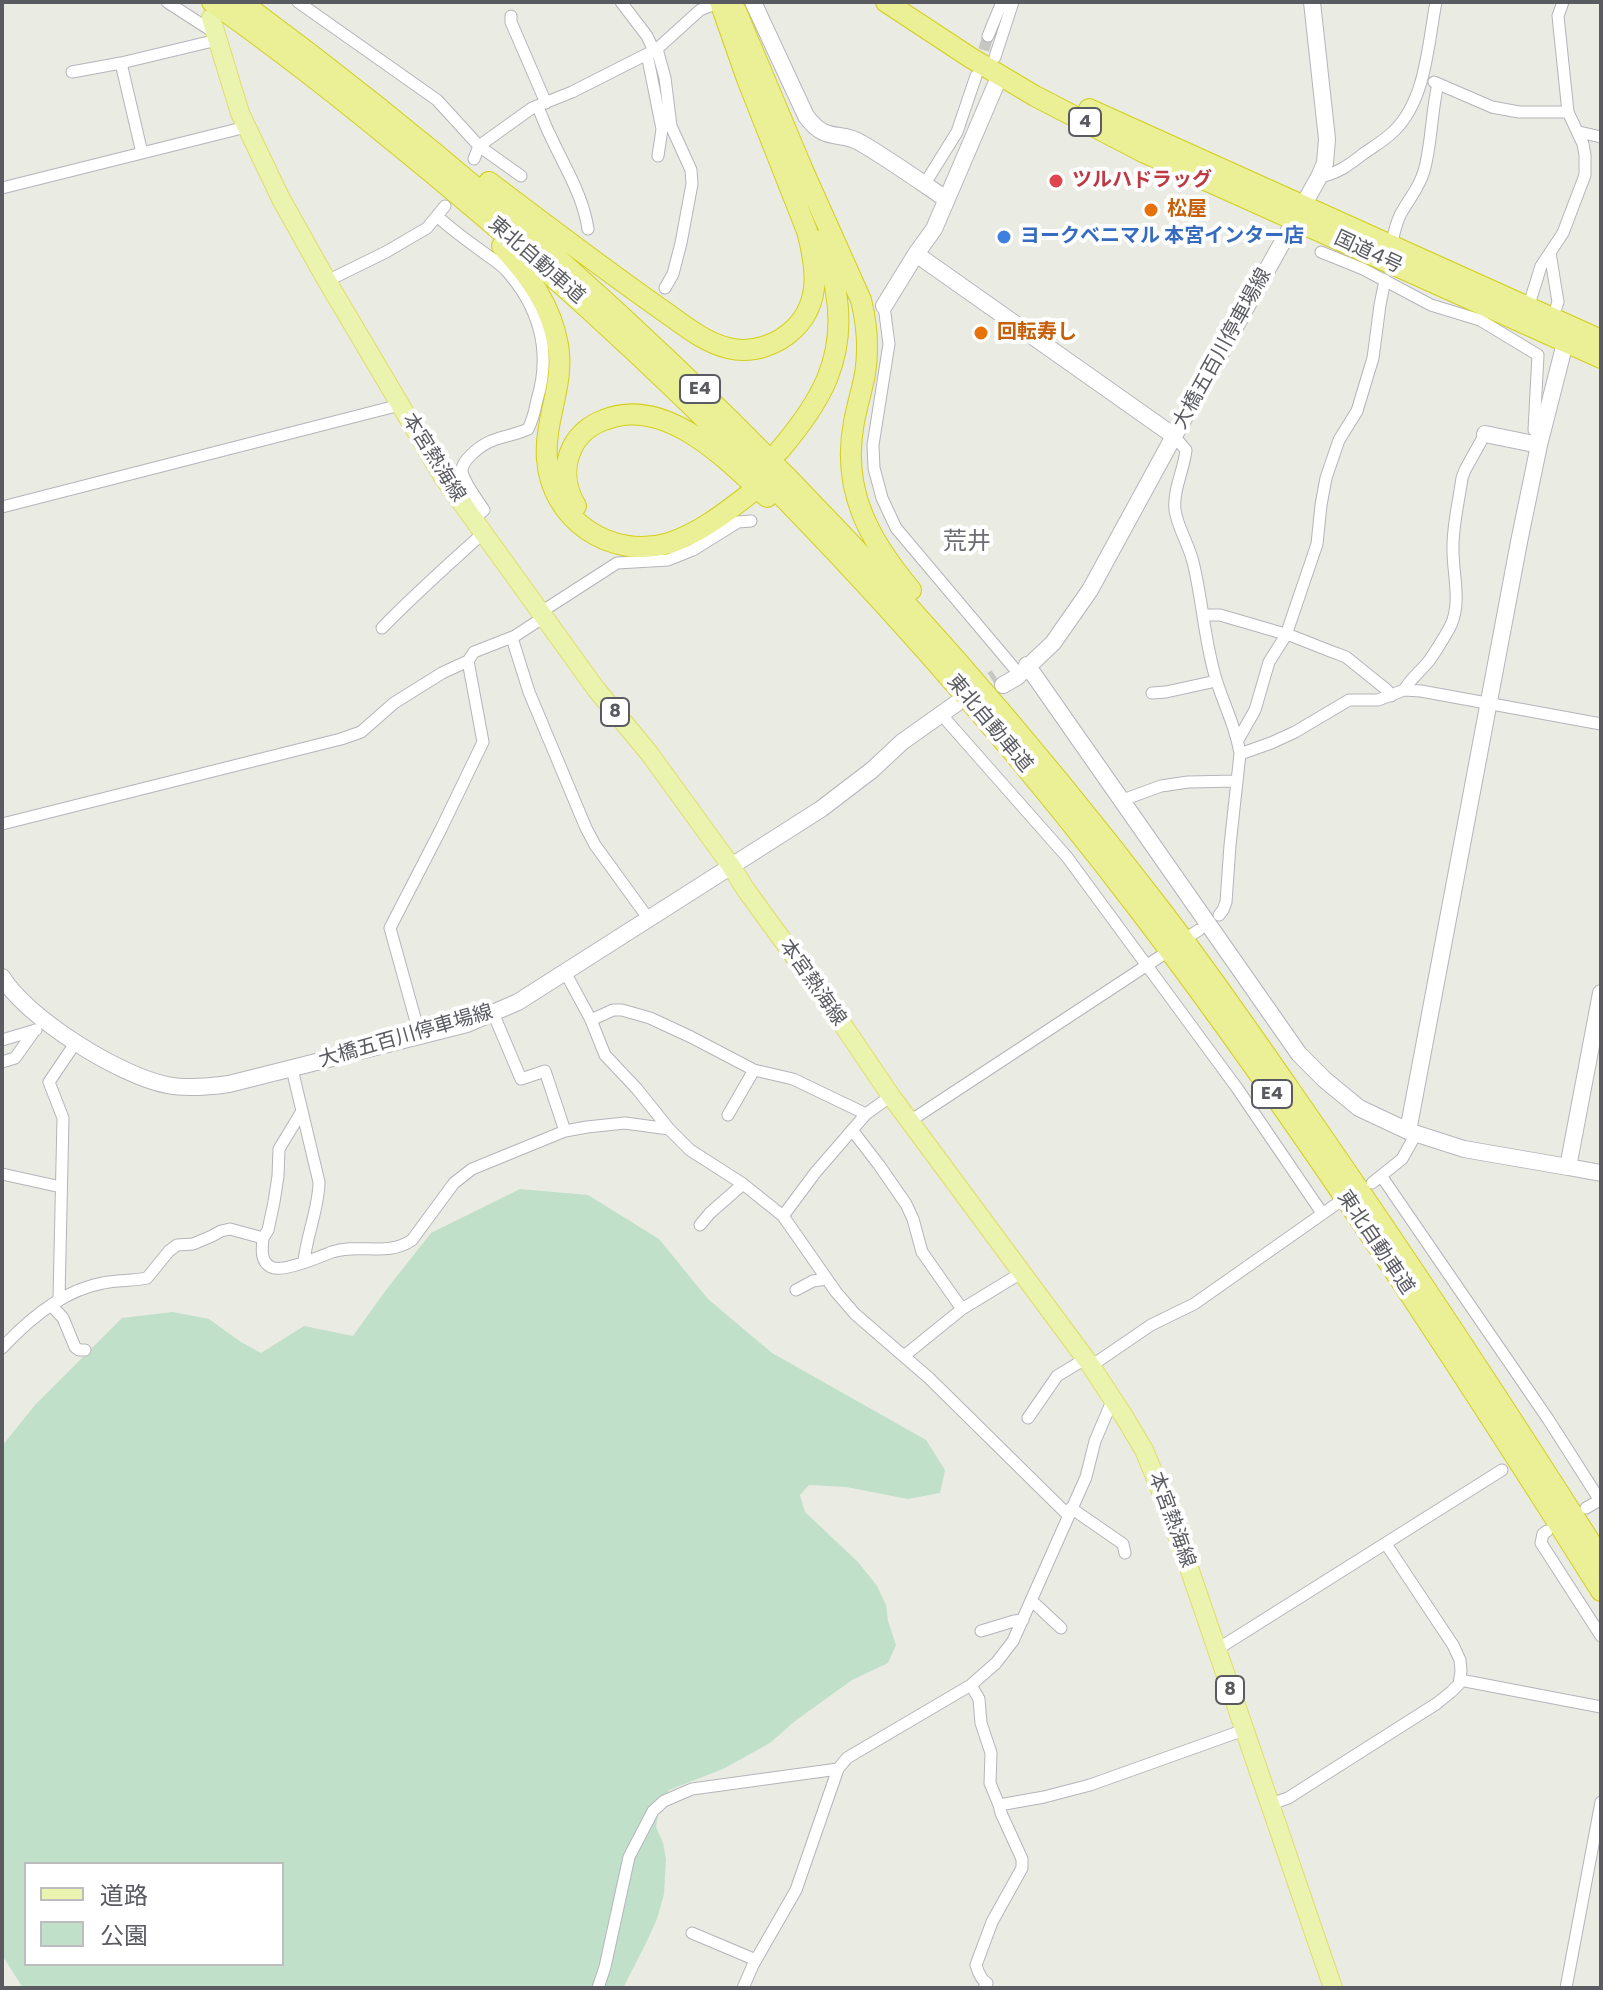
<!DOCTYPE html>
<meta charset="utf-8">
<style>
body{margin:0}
#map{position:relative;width:1603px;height:1990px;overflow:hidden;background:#eaebe2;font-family:Poppins,"Noto Sans JP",sans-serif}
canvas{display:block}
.frame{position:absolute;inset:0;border:4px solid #5a5b61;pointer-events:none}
.legend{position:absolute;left:24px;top:1862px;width:260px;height:104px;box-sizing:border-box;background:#fff;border:2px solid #bdbdc0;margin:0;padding:10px 14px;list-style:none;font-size:24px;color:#5a5b61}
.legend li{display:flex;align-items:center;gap:16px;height:40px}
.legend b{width:40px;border:2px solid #bdbdc0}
</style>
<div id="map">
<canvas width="1603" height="1990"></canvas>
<div class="frame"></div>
<ul class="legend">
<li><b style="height:10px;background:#ebf4ae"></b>道路</li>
<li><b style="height:22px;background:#c1e0ca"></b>公園</li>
</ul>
</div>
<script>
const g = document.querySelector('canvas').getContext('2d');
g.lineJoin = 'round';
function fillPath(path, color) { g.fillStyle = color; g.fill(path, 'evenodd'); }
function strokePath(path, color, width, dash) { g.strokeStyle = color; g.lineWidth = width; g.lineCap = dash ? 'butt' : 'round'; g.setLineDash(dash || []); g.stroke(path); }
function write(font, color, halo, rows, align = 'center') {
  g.font = font + ' Poppins,"Noto Sans JP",sans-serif'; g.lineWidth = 8; g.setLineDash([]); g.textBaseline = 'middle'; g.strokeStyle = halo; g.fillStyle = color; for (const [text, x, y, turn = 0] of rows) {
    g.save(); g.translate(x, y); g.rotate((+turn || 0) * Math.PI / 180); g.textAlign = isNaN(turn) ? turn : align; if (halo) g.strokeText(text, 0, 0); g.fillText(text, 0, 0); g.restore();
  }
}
const green = new Path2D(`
 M520 1189 588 1195 659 1239 708 1299 772 1353 926 1440 945 1470 940 1493 908 1499 846 1487 809 1485 800 1495 805 1512 858 1562 877 1586 886 1605 888 1621 896 1645 888 1663 852 1680 795 1721 770 1743 723 1769 669 1790 659 1807 656 1827 663 1843 666 1859 664 1894 657 1919 646 1943 623 1988H23L2 1955V1446L35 1405 122 1318 173 1312 209 1319 241 1342 261 1353 304 1326 353 1336 386 1290 431 1233ZM26 1864H282V1964H26Z`);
const streetTunnel = new Path2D(`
 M979 66 988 36`);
const secondaryTunnel = new Path2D(`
 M972 693 996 677`);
const street = new Path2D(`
 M167 2 215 33
 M298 2 437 100 479 146 521 176
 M621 2 647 36 654 51
 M511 16V22L546 103
 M988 36 1002 2
 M657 49 665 78 671 126 691 170 692 184 681 243 673 274 665 288
 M647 54 662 129 658 156
 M995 57 1013 2
 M121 63 142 153
 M72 72 121 63 217 40
 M1434 82 1492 107 1519 112H1568
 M537 106C542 115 545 126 550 135 564 166 583 195 588 229
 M1579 132 1601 137
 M474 159 479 146 532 108 572 92 657 49 700 10 710 6
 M1319 177C1337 174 1349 165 1363 154 1373 147 1385 140 1394 131 1426 100 1428 44 1436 2
 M924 185 957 132 976 76
 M2 188 246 127
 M437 216C451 229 465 239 480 250 488 256 498 262 505 269 539 306 552 351 537 400 535 410 533 420 528 429 506 439 491 435 471 455 467 459 462 464 462 471 463 481 478 501 484 510L473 520
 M1391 246C1394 234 1396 220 1403 210 1411 196 1419 188 1424 171 1432 143 1431 113 1438 84
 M1321 252 1363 269 1431 305 1480 320 1538 355 1534 430 1541 438
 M1550 253 1558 302 1556 308
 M327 281 386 252 427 228 445 206
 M884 306 889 344 873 445 874 468 882 498 896 528 1014 668
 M1528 308 1541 266 1563 233 1585 175V155L1583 144 1568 112 1558 16 1563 2
 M1174 436 1186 450C1184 470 1173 489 1175 510 1177 526 1189 545 1193 562 1202 598 1204 636 1214 672 1221 700 1236 725 1240 754L1230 845 1226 902 1223 910 1219 915
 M2 507 400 405
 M541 612 617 563 668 560 693 550 738 522 751 521
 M1204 615H1220L1292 636 1330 651 1346 657 1387 690 1391 696
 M382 628C414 595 448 565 482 534
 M512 638 529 692 586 828 595 845 648 918
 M1404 690C1413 676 1419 673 1428 662 1433 656 1447 633 1451 625 1462 600 1452 572 1453 546 1453 524 1459 500 1462 478L1465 470 1485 434
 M1152 693 1166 692 1216 681
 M947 721 1067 857 1237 1088 1322 1213
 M1238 740 1255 710 1269 662 1286 635 1317 544 1321 505 1326 478 1339 440 1357 411 1373 358 1380 305 1385 280
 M1240 754 1271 743 1295 732 1349 700H1378L1404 690 1421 691 1601 724
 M1120 801 1161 786 1188 782 1237 781
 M2 824 341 739 361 732 394 703 442 673 468 661 474 652 515 636 544 617
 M1191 935 1199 930
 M565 972 591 1020 605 1055 637 1089 669 1129
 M493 1013 521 1079 545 1071 565 1131
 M591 1020 613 1010H622L650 1018 691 1037 754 1070 793 1079 866 1114
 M420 1036 390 928 441 829 483 742 468 661
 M2 1040 36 1030
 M2 1062 15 1058 35 1030
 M292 1069 319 1182C319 1207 307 1234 304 1261
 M728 1115 754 1070
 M910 1121 1161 956
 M852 1130 879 1165 906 1204 913 1219 922 1252 962 1309
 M2 1174 61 1187
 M1382 1177 1548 1419 1601 1502
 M1372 1183 1402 1159 1416 1134
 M783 1216 815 1173 866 1114 891 1096
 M700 1225 710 1213 743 1184
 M263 1238 268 1230 274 1202 278 1176 279 1149 302 1111
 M796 1290 813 1281 826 1279
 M59 1298 63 1118 49 1082 76 1042
 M51 1305 63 1318 75 1347 79 1350H85
 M2 1348C29 1319 63 1290 103 1283 117 1280 133 1281 147 1278L169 1251 177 1245 193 1244 212 1236 221 1231 230 1229 263 1238C262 1249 260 1261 271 1267 282 1273 319 1257 332 1252 359 1243 388 1257 412 1240L454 1183 472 1169 565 1131 587 1127 625 1123 669 1129 690 1150 743 1184 783 1216 836 1292 855 1314 929 1378 1068 1515
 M904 1356 962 1309 1021 1273
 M1091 1366 1151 1325 1194 1304 1335 1205
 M1028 1418 1057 1376 1085 1359
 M1071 1508 1123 1544 1125 1553
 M1586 1508 1600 1500
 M1547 1531 1543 1534 1541 1543 1601 1636
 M1032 1601 1061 1628
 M981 1631 1014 1621 1023 1620
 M1216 1650 1502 1470
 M1460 1680 1601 1707
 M971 1685 979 1699 981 1723 991 1753 990 1783 999 1805 1044 1797 1090 1785 1244 1730
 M1271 1804 1288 1798 1436 1704 1451 1692 1459 1684 1461 1671 1460 1660 1453 1645 1386 1544
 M692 1933 756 1960
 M598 1988 605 1967 629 1857 653 1811 664 1801 692 1789 838 1769
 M743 1988 753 1965 796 1890 838 1769 847 1758 857 1752 971 1685 996 1663 1013 1641 1086 1477 1095 1441 1113 1399
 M984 1988 987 1983C981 1980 978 1972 976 1965L992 1922 1022 1868V1859L1001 1813 999 1805
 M1566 1988 1601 1802`);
const secondary = new Path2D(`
 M753 2 806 116C826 144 840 130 861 143 890 160 918 180 946 199
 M916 254 1174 436
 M884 306 916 254 934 229 1000 75
 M1485 434 1539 445
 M1027 665 1299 1054 1325 1080 1359 1108 1408 1131 1464 1149 1568 1167
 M1003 685 1017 677 1053 643 1090 590 1174 436 1319 177 1325 163 1327 139 1312 2
 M2 977C27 1018 120 1076 167 1085 187 1089 208 1087 229 1084L467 1024 518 1002 821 809 872 770 902 742 957 703
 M1601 993 1568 1167 1601 1173
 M1408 1131 1519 542 1539 445 1565 343`);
const primary = new Path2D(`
 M211 18 240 113 281 199 327 281 443 477 596 689 649 753 731 866 746 890 824 997 891 1096 1091 1366 1125 1418 1144 1450 1159 1486 1187 1562 1333 1988`);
const highway = new Path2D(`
 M212 2C270 43 327 87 382 132 670 364 922 624 1146 919 1309 1135 1457 1363 1601 1591
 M241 2C590 259 898 566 1161 910 1214 979 1263 1051 1313 1123 1412 1266 1508 1412 1601 1559
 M886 2 971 58 1035 96 1145 153 1601 358
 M736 11 802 168 861 300C867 324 869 349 865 374 862 390 857 406 854 422 841 490 869 540 911 590
 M1089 109 1601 340
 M489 182C547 226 605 270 665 312 685 326 704 342 728 348 752 354 778 345 795 328 822 301 816 265 807 231L747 79 720 2
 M502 246C529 275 551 305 558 345 565 384 544 420 547 459 551 520 611 560 669 543 700 533 726 512 752 492
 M779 451C821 402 847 358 836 292 833 273 827 255 815 240
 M576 506C565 488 563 467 572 448 578 435 590 425 604 420 665 395 726 459 767 497`);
const markers = [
 [1056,181,8,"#e0444e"],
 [1151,210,8,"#e8710a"],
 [1004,237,8,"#3f7fe0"],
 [981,333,8,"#e8710a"]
];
const shields = [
 [1085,122,32],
 [700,389,40],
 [615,712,28],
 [1272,1094,40],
 [1230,1690,28]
];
const shieldNames = [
 ["4",1085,122],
 ["E4",700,389],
 ["8",615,712],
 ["E4",1272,1094],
 ["8",1230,1690]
];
const healthNames = [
 ["ツルハドラッグ",1072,181]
];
const foodNames = [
 ["松屋",1167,210],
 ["回転寿し",997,333]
];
const shopNames = [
 ["ヨークベニマル 本宮インター店",1020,237]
];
const streetNames = [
 ["国道4号",1368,253,25],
 ["東北自動車道",536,261,41],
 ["大橋五百川停車場線",1223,349,-61],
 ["本宮熱海線",433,458,58],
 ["東北自動車道",989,724,50],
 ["本宮熱海線",812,983,55],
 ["大橋五百川停車場線",406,1037,-16],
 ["東北自動車道",1375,1243,56],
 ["本宮熱海線",1171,1520,70]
];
const quarterNames = [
 ["荒井",967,543]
];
fillPath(green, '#c1e0ca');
strokePath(streetTunnel, '#c6c7c2', 11, [11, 5.5]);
strokePath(secondaryTunnel, '#c6c7c2', 16, [16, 8]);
strokePath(street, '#b4b5bb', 13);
strokePath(secondary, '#b5b6bd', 18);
strokePath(primary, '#dddf67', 20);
strokePath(highway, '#d2cf1b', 22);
strokePath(street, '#fff', 11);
strokePath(secondary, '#fff', 16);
strokePath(primary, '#ebf4ae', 18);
strokePath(highway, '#ebef95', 20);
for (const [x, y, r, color] of markers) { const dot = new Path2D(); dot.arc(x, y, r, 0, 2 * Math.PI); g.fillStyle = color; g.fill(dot); strokePath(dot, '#fff', 3); }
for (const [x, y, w] of shields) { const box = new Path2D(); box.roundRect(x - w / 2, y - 14, w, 28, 6); g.fillStyle = '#fff'; g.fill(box); strokePath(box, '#5a5b61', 2); }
write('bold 18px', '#5a5b61', null, shieldNames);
write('bold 20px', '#be3a42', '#fff', healthNames, 'left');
write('bold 20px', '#c56008', '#fff', foodNames, 'left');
write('bold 20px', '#366cbe', '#fff', shopNames, 'left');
write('20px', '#5a5b61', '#fff', streetNames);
write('24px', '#6b6d73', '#fff', quarterNames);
</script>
